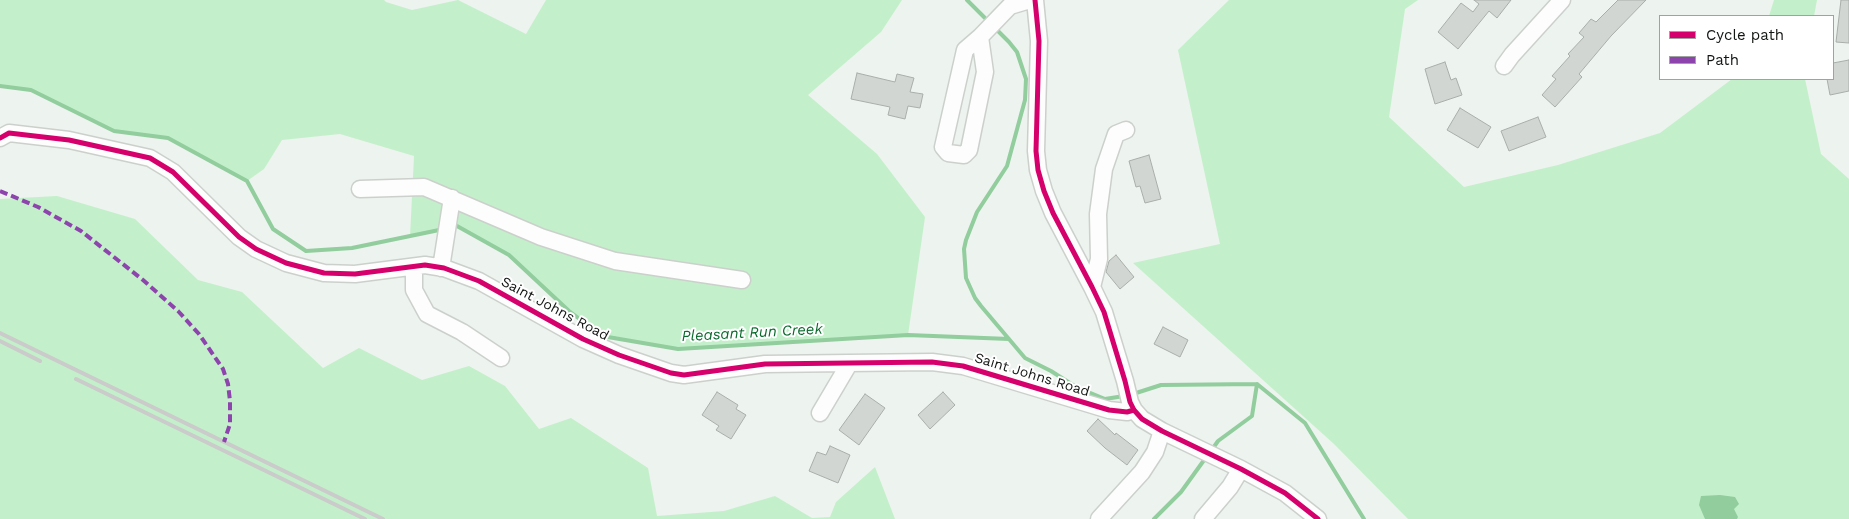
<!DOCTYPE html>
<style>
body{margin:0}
#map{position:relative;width:1849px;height:519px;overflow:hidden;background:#edf3ee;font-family:"Work Sans",sans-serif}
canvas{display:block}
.legend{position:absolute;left:1659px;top:15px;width:175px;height:65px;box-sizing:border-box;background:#fff;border:1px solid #a0a2a1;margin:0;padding:6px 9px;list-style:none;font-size:15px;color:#121613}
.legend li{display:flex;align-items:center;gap:10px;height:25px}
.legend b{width:25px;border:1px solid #a0a2a1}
</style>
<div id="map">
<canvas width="1849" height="519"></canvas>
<ul class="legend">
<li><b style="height:6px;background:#d6006c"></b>Cycle path</li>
<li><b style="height:6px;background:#8e44ad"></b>Path</li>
</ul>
</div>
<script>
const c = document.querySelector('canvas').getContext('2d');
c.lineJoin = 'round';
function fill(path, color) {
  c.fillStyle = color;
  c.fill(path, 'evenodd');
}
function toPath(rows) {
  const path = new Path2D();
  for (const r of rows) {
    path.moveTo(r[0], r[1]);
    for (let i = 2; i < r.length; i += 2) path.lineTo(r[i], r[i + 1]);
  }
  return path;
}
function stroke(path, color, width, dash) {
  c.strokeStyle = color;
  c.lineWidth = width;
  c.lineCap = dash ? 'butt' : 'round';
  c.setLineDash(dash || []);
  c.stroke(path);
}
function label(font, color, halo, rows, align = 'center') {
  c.font = font + ' "Work Sans",sans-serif';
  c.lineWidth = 4;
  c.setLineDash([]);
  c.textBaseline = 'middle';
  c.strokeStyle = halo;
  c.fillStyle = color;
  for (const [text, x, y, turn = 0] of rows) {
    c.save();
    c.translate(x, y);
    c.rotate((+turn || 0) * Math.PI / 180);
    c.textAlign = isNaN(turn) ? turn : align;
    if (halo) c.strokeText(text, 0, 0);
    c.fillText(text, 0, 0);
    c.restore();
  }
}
fill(toPath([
 [0,0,384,0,386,2,412,10,458,0,526,34,546,0,902,0,881,32,808,95,877,154,925,217,908,335,678,349,602,336,569,311,509,255,457,226,410,237,414,156,340,134,282,140,264,169,247,181,168,138,114,131,31,90,0,86],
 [1229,0,1418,0,1405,9,1389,117,1464,187,1558,165,1660,133,1732,79,1805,79,1821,154,1849,179,1849,519,1408,519,1334,444,1133,263,1220,244,1178,50],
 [1774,0,1817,0,1814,16,1769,16],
 [57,196,135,219,198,280,242,292,323,368,359,348,422,380,469,366,505,386,539,429,571,418,648,468,657,516,724,511,775,496,812,518,830,517,836,502,875,467,895,519,0,519,0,199]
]), '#c3f0ca');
fill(toPath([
 [1720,495,1735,497,1739,504,1734,509,1738,517,1737,519,1705,519,1699,505,1701,496]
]), '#91cd9d');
stroke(toPath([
 [967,0,988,21],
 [995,28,1009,42,1017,52,1026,79,1025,100,1007,166,977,212,966,240,964,249,966,278,975,298,981,306,1025,358,1051,371,1076,387,1105,399,1124,396],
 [0,86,31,90,114,131,168,138,247,181,273,229,306,251,352,248,444,229],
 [453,227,457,226,509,255,569,311,602,336,678,349,908,335,1009,339],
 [1133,394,1161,385,1257,384,1305,423,1364,519],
 [1211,451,1218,441,1252,416,1257,384],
 [1154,519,1181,492,1207,456]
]), '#91cd9d', 4);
const building = toPath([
 [1474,0,1511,0,1497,18,1489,11,1458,49,1438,32,1461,3,1473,12,1479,4,1474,0],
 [1618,0,1646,0,1611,36,1579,74,1582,77,1555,107,1542,95,1556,79,1552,76,1570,56,1568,54,1584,37,1579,33,1591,19,1596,22,1618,0],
 [1841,0,1849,0,1849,43,1836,42,1841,0],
 [1849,60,1849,91,1830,95,1827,79,1833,79,1833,63,1849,60],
 [1445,62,1451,80,1456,78,1462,95,1435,104,1425,69,1445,62],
 [857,73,895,82,897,74,914,78,910,92,923,94,920,108,908,106,905,119,888,115,890,107,851,99,857,73],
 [1460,108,1491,127,1478,148,1447,130,1460,108],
 [1538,117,1546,137,1509,151,1501,131,1538,117],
 [1149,155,1161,199,1145,203,1140,186,1136,187,1129,161,1149,155],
 [1116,255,1134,277,1120,289,1106,272,1109,261,1116,255],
 [1163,327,1188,340,1180,357,1154,344,1163,327],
 [717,392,738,405,736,409,746,415,731,439,716,430,719,426,702,415,717,392],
 [943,392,955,405,930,429,918,415,943,392],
 [865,394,885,408,859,445,839,430,865,394],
 [1098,419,1115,435,1116,433,1138,450,1127,465,1105,448,1087,431,1098,419],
 [830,446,850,455,838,483,809,471,817,452,826,455,830,446]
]);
fill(building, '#d2d6d2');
stroke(building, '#a9aeaa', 1);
const minor = toPath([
 [1035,0,1039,41,1036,151,1038,170,1044,191,1053,213,1092,287,1104,312,1125,381,1130,402,1134,410,1142,419,1162,431,1241,469,1285,493,1318,519],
 [980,37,985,72,969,150,964,155,948,153,943,147,965,50,980,37],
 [980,37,1010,6,1030,0],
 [1504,66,1512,55,1562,0],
 [0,138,9,133,69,140,150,158,173,172,239,237,256,249,286,263,324,273,355,274,425,265,444,268,479,281,583,339,619,355,671,373,684,375,765,364,932,362,963,366,1109,410,1127,412,1134,410],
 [360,189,424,187,541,237,615,261,742,280],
 [414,267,414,290,427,314,462,332,501,358],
 [441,268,452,198],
 [1092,287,1099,259,1098,214,1104,169,1116,134,1126,130],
 [820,413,849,364],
 [1099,519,1142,472,1155,452,1162,431],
 [1203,519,1230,487,1241,469]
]);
stroke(minor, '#ccd0cc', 19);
stroke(minor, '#fcfdfc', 16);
stroke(toPath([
 [0,333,383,519],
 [0,341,40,361],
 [76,379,365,519]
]), '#cacbca', 4);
stroke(toPath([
 [0,191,38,207,81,231,143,280,178,311,199,334,223,369,228,384,230,401,230,424,224,442]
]), '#8e44ad', 4, [8, 4]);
stroke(toPath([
 [1035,0,1039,41,1036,151,1038,170,1044,191,1053,213,1092,287,1104,312,1125,381,1130,402,1134,410,1142,419,1162,431,1241,469,1285,493,1318,519],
 [0,138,9,133,69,140,150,158,173,172,239,237,256,249,286,263,324,273,355,274,425,265,444,268,479,281,583,339,619,355,671,373,684,375,765,364,932,362,963,366,1109,410,1127,412,1134,410]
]), '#d6006c', 5);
label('14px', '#121613', '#fff', [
 ["Saint Johns Road",555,309,28],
 ["Saint Johns Road",1032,375,17]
]);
label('italic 15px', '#096a2c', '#fff', [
 ["Pleasant Run Creek",752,333,-3]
]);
</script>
